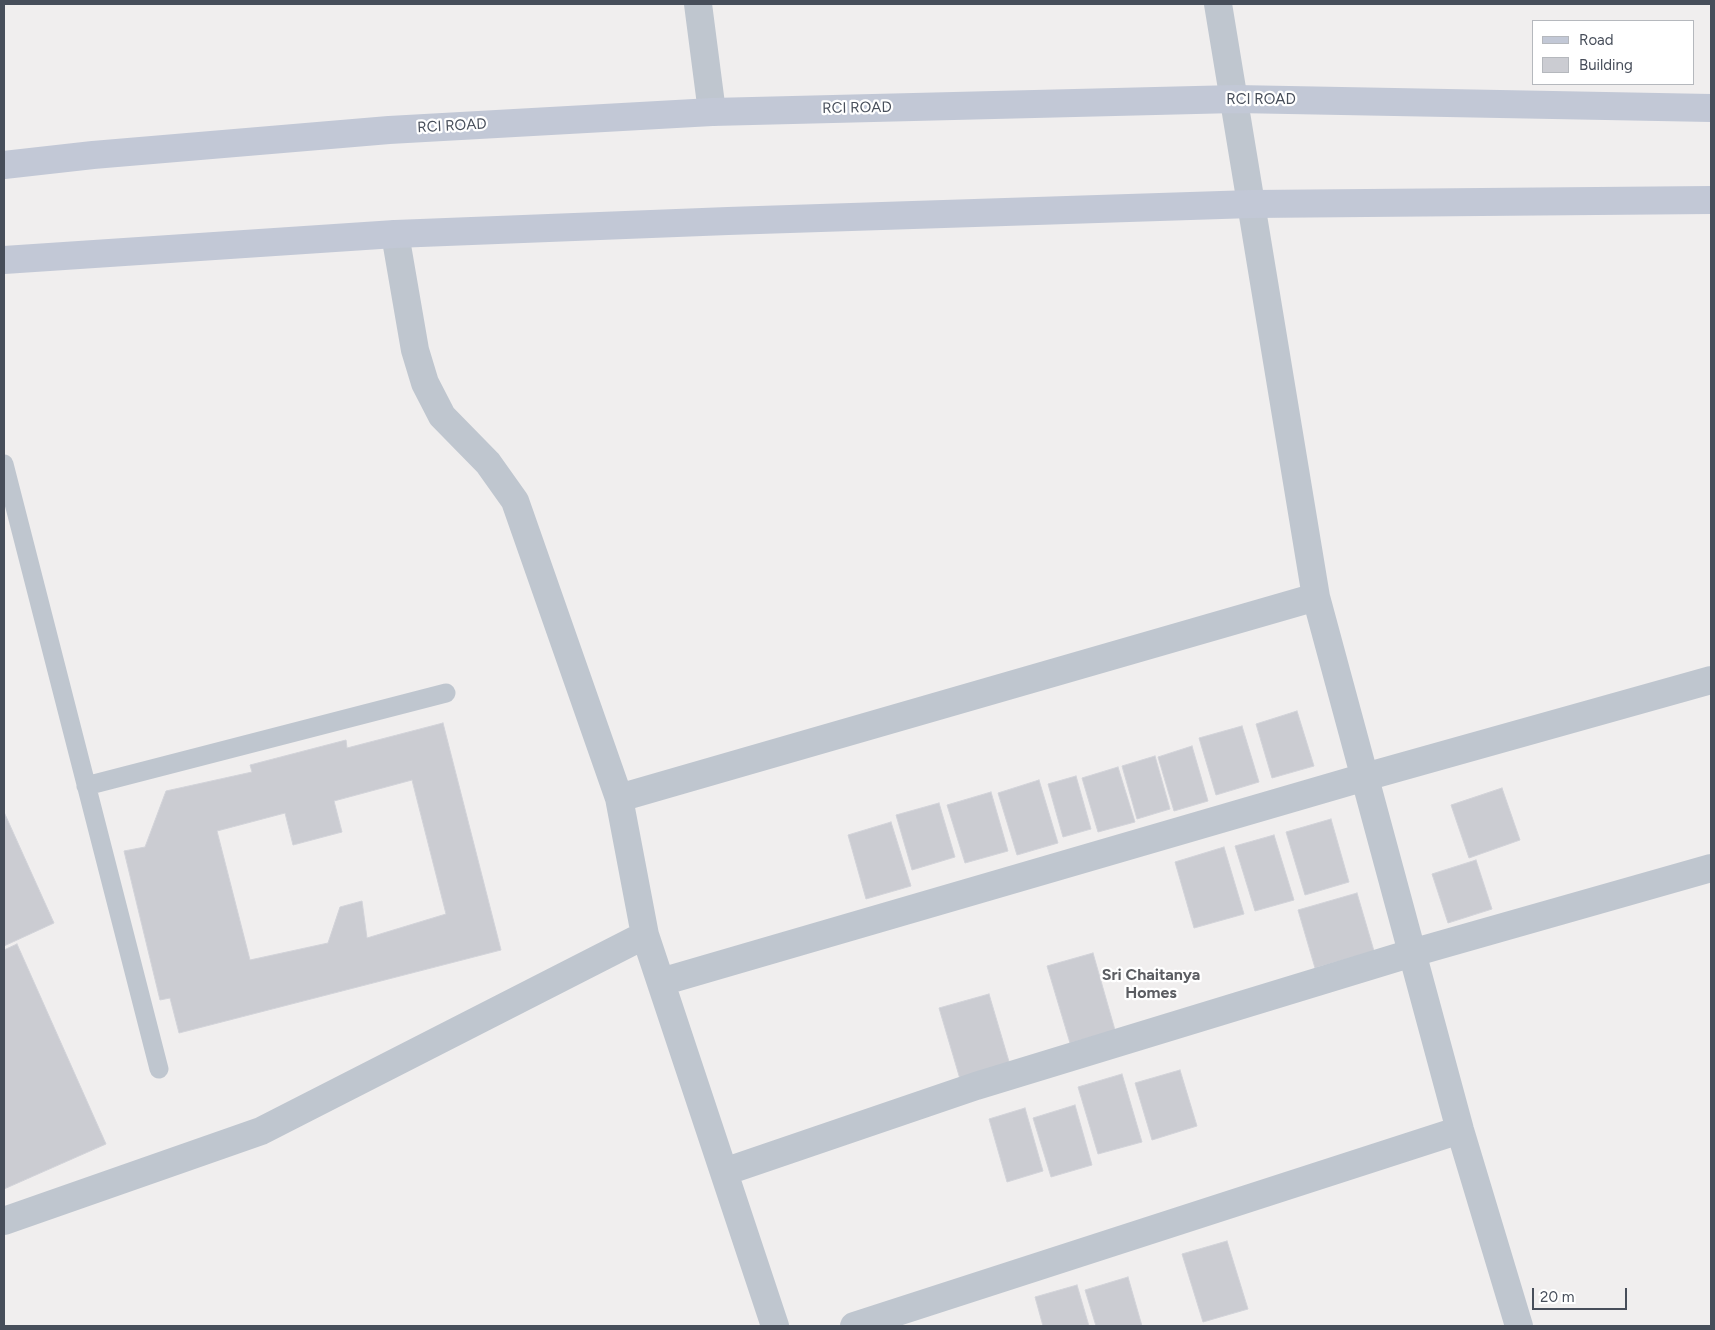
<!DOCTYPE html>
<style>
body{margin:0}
#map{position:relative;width:1715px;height:1330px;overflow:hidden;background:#f0eeee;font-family:Figtree,sans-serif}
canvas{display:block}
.frame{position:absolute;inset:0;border:5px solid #474e5a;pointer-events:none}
.legend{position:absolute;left:1532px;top:20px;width:162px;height:65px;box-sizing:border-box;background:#fff;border:1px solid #b5b8bd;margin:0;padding:6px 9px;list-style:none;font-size:15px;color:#474e5a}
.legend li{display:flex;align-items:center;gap:10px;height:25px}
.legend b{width:25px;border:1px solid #b5b8bd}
.scale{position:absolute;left:1532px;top:1288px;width:95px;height:22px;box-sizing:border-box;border:2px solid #474e5a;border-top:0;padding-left:6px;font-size:15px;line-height:18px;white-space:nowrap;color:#474e5a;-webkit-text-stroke:4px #fff;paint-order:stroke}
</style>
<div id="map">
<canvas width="1715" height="1330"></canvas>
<div class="frame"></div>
<ul class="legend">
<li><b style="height:6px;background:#c2c8d6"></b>Road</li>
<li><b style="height:14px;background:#cbccd2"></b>Building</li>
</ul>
<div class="scale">20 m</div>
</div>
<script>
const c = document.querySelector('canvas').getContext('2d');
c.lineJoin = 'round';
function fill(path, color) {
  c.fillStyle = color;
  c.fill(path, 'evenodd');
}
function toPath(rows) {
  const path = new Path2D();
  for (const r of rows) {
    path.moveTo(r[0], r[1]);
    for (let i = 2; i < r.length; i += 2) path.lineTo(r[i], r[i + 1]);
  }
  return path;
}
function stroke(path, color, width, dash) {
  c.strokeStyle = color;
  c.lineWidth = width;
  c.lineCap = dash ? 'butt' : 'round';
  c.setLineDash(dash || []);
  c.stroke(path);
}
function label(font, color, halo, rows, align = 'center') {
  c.font = font + ' Figtree,sans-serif';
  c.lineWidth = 4.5;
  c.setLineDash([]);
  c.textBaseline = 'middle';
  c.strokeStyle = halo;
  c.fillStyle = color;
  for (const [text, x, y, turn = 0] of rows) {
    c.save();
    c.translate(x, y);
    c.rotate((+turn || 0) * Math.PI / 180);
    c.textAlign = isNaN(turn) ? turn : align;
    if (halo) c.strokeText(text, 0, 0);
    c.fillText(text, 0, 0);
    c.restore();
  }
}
const building = toPath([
 [1297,711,1314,766,1272,778,1256,724,1297,711],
 [443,723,501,950,179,1033,170,998,160,1000,124,851,145,847,166,791,252,772,250,765,346,740,347,748,443,723],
 [412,780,446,914,367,938,362,901,340,907,328,943,250,960,217,831,285,813,293,845,342,832,334,801,412,780],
 [1242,726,1259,782,1216,795,1199,738,1242,726],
 [1192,746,1208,801,1174,811,1158,757,1192,746],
 [1155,756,1170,809,1137,819,1122,766,1155,756],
 [1118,767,1135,822,1098,832,1082,778,1118,767],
 [1076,776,1091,829,1063,837,1048,784,1076,776],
 [1039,780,1058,843,1017,855,998,793,1039,780],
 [1502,788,1520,840,1469,858,1451,805,1502,788],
 [991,792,1008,851,965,863,947,805,991,792],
 [939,803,955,857,912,870,896,815,939,803],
 [4,812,54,923,4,946,4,812],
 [1331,819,1349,882,1305,895,1286,832,1331,819],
 [891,822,911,886,866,899,848,835,891,822],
 [1274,835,1294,900,1255,911,1235,846,1274,835],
 [1224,847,1244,914,1194,928,1175,862,1224,847],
 [1476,860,1492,909,1448,923,1432,874,1476,860],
 [1357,893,1374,951,1315,968,1298,910,1357,893],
 [17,944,106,1144,4,1189,4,950,17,944],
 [1093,953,1115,1030,1070,1043,1047,966,1093,953],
 [989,994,1010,1065,960,1079,939,1008,989,994],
 [1180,1070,1197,1126,1152,1140,1135,1083,1180,1070],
 [1122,1074,1142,1142,1098,1154,1078,1087,1122,1074],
 [1075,1105,1092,1165,1051,1177,1033,1118,1075,1105],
 [1025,1108,1043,1171,1007,1182,989,1119,1025,1108],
 [1227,1241,1248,1309,1203,1322,1182,1254,1227,1241],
 [1128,1277,1142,1326,1096,1326,1085,1290,1128,1277],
 [1077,1285,1089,1326,1043,1326,1035,1297,1077,1285]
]);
fill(building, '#cbccd2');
stroke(building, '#d2d3d9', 1);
stroke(toPath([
 [4,464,159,1069],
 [86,786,446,693]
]), '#bfc6cf', 19);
stroke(toPath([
 [698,4,712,112],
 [1218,4,1316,597,1460,1130,1519,1326],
 [395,234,415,350,425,383,442,416,488,463,515,501,619,798,645,935,775,1326],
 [619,798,1316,597],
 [661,982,1365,777,1711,680],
 [724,1172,976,1086,1412,953,1711,868],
 [4,1221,261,1131,645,935],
 [854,1326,1460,1130]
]), '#bfc6cf', 28);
stroke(toPath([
 [4,165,93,155,389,130,712,112,1236,99,1711,108],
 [4,260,395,234,728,221,1252,204,1711,200]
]), '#c2c8d6', 28);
label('15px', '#474e5a', '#fff', [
 ["RCI ROAD",1261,100],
 ["RCI ROAD",857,108,-1],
 ["RCI ROAD",452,126,-3]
]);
label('bold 16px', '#5b5d62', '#fff', [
 ["Sri Chaitanya",1151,975],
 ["Homes",1151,993]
]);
</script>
